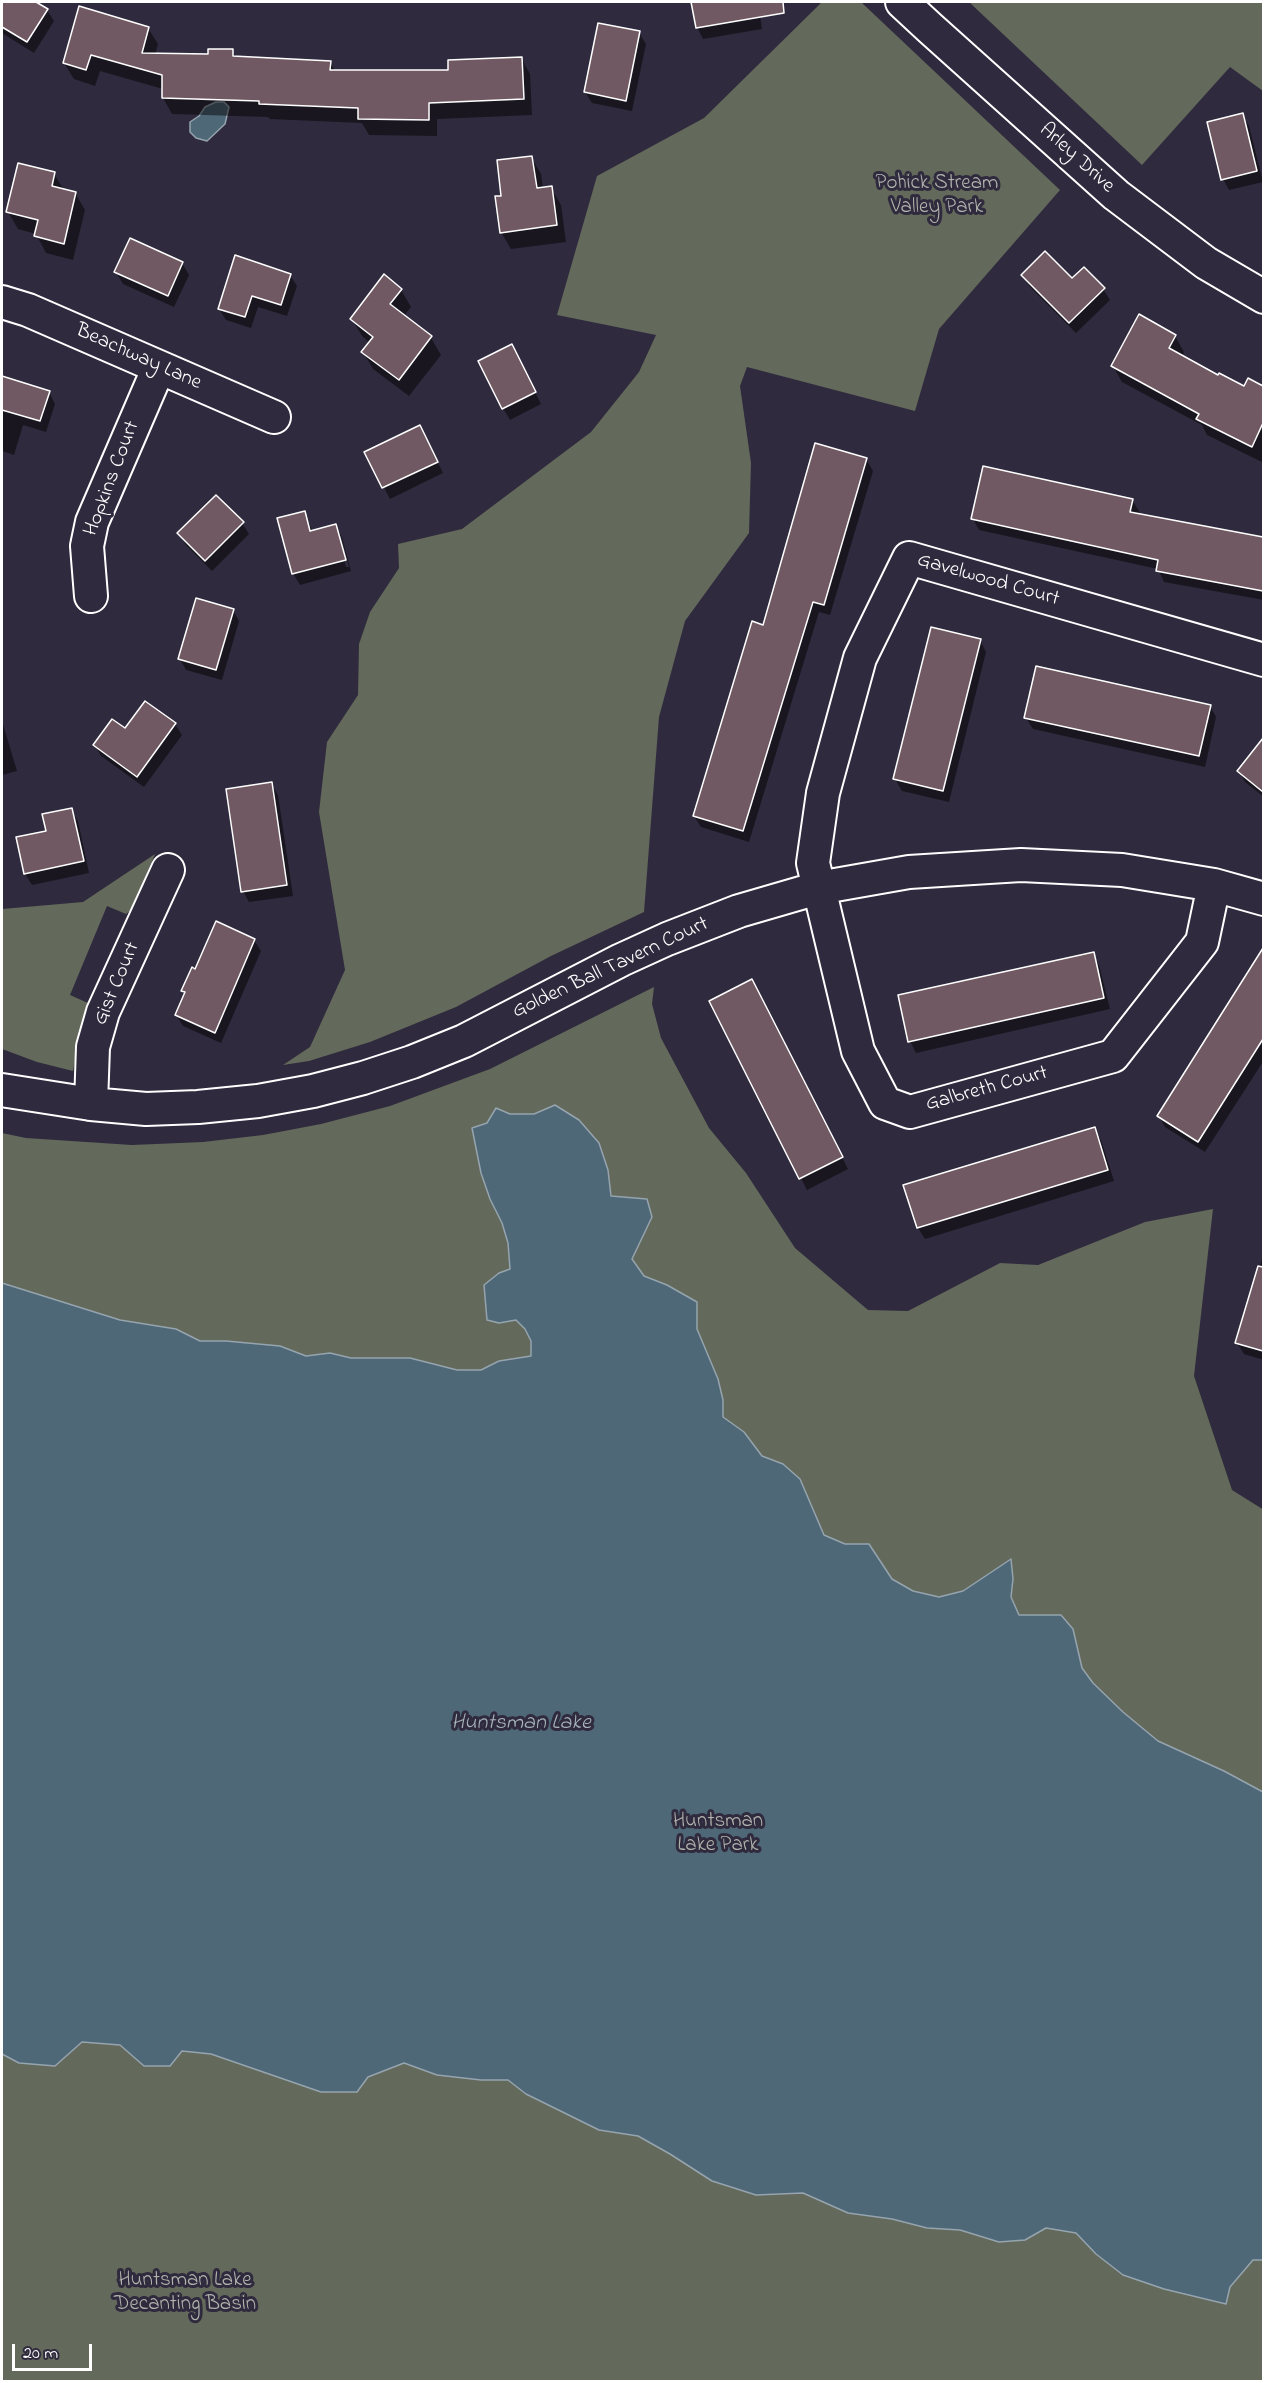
<!DOCTYPE html>
<style>
body{margin:0}
#map{position:relative;width:1265px;height:2383px;overflow:hidden;background:#2f2a3d;font-family:"Indie Flower",sans-serif}
canvas{display:block}
.frame{position:absolute;inset:0;border:3px solid #fff;pointer-events:none}
.scale{position:absolute;left:12px;top:2344px;width:80px;height:27px;box-sizing:border-box;border:3px solid #fff;border-top:0;padding-left:8px;font-size:18px;line-height:21px;white-space:nowrap;color:#fff;-webkit-text-stroke:4px #2f2a3d;paint-order:stroke}
</style>
<div id="map">
<canvas width="1265" height="2383"></canvas>
<div class="frame"></div>
<div class="scale">20 m</div>
</div>
<script>
const c = document.querySelector('canvas').getContext('2d');
c.lineJoin = 'round';
function fill(path, color) {
  c.fillStyle = color;
  c.fill(path, 'evenodd');
}
function toPath(rows) {
  const path = new Path2D();
  for (const r of rows) {
    path.moveTo(r[0], r[1]);
    for (let i = 2; i < r.length; i += 2) path.lineTo(r[i], r[i + 1]);
  }
  return path;
}
function stroke(path, color, width, dash) {
  c.strokeStyle = color;
  c.lineWidth = width;
  c.lineCap = dash ? 'butt' : 'round';
  c.setLineDash(dash || []);
  c.stroke(path);
}
function label(font, color, halo, rows, align = 'center') {
  c.font = font + ' "Indie Flower",sans-serif';
  c.lineWidth = 6;
  c.setLineDash([]);
  c.textBaseline = 'middle';
  c.strokeStyle = halo;
  c.fillStyle = color;
  for (const [text, x, y, turn = 0] of rows) {
    c.save();
    c.translate(x, y);
    c.rotate((+turn || 0) * Math.PI / 180);
    c.textAlign = isNaN(turn) ? turn : align;
    if (halo) c.strokeText(text, 0, 0);
    c.fillText(text, 0, 0);
    c.restore();
  }
}
fill(toPath([
 [822,2,861,2,1060,190,939,329,915,411,747,367,740,386,751,463,749,533,685,621,659,717,644,912,551,956,456,1007,370,1042,309,1061,283,1065,310,1047,345,970,319,812,327,742,358,695,359,644,370,612,399,568,398,544,462,529,591,432,639,372,656,335,557,315,597,176,704,118],
 [969,2,1263,2,1263,91,1230,67,1142,165],
 [155,854,131,910,126,914,107,906,70,995,88,1003,88,1009,82,1023,73,1071,37,1062,2,1049,2,909,83,902],
 [654,987,652,1004,661,1038,709,1128,746,1173,795,1248,868,1310,908,1311,1000,1263,1038,1265,1145,1222,1213,1209,1194,1376,1232,1490,1264,1510,1263,2381,2,2381,2,1133,26,1138,132,1145,203,1142,263,1135,321,1124,390,1106,490,1069]
]), '#63695b');
const water = toPath([
 [216,102,224,102,229,107,225,124,207,141,196,138,190,132,190,122,199,116,205,107,216,102],
 [555,1105,579,1120,599,1143,608,1170,611,1196,647,1199,652,1217,632,1259,644,1276,667,1285,697,1302,697,1329,718,1379,723,1400,723,1417,744,1432,762,1456,783,1464,800,1479,824,1535,845,1544,869,1544,892,1579,913,1591,939,1597,963,1591,1011,1559,1013,1579,1011,1597,1019,1615,1061,1615,1073,1629,1082,1668,1093,1683,1123,1712,1158,1741,1224,1771,1263,1792,1263,2260,1253,2260,1230,2287,1226,2304,1164,2289,1123,2275,1096,2254,1076,2233,1046,2228,1025,2240,999,2242,960,2230,927,2228,892,2219,848,2213,803,2193,756,2195,712,2181,670,2154,638,2136,599,2130,526,2094,508,2080,481,2080,437,2075,404,2063,368,2077,357,2092,321,2092,211,2054,182,2051,170,2066,144,2066,120,2045,82,2042,55,2066,19,2063,2,2054,2,1283,120,1320,176,1329,200,1341,226,1341,280,1346,306,1356,330,1353,351,1358,410,1358,457,1370,481,1370,499,1361,531,1356,531,1341,525,1329,516,1320,499,1323,487,1320,484,1285,499,1273,510,1269,508,1243,502,1223,490,1199,481,1173,472,1128,487,1123,496,1108,510,1114,534,1114,555,1105]
]);
fill(water, '#4f6878');
stroke(water, '#95a4ae', 1.5);
fill(toPath([
 [2,2,33,2,47,10,54,21,34,53,2,33],
 [693,2,758,2,762,29,703,39,697,27],
 [148,28,158,44,155,55,209,56,232,51,236,58,330,62,335,71,450,72,521,58,530,74,532,115,437,119,437,136,369,135,362,123,270,119,268,117,172,114,163,98,163,89,100,71,95,86,74,79,64,63],
 [639,33,646,44,632,111,592,103,585,92],
 [1242,115,1249,126,1263,182,1229,190,1223,179],
 [531,157,541,174,543,188,551,188,561,205,566,242,511,249,501,232,503,197],
 [54,174,64,190,75,193,85,210,73,260,46,253,36,234,18,229,8,212],
 [182,263,189,275,174,307,123,284,116,272],
 [290,275,297,286,287,316,258,307,251,328,226,320,219,309],
 [1023,276,1072,280,1103,289,1110,300,1076,333,1030,287],
 [401,290,411,307,403,317,431,338,441,355,409,396,373,369,363,352,370,343,362,336,352,319],
 [1175,336,1184,352,1182,357,1219,377,1245,388,1248,380,1264,388,1264,463,1207,435,1202,425,1122,382,1113,366],
 [518,358,541,404,510,420,503,408],
 [2,378,49,392,55,404,46,432,23,425,14,455,2,451],
 [426,439,443,473,390,499,366,453],
 [866,459,873,471,830,615,819,612,749,842,701,827,694,816,764,626],
 [1132,500,1139,511,1138,515,1264,538,1264,600,1164,582,1158,569,979,530,973,519],
 [304,513,313,532,336,526,342,537,351,571,300,585,293,573],
 [338,536,341,536,349,567,346,567],
 [242,523,249,534,212,571,186,545,179,534],
 [233,610,239,621,222,680,186,670,180,659],
 [980,640,986,652,949,802,902,791,895,779],
 [1210,706,1216,717,1205,767,1033,729,1026,718],
 [2,721,17,771,2,775],
 [175,724,182,735,144,787,101,756,95,745,126,730],
 [1264,740,1264,797,1245,782,1239,771],
 [271,784,278,795,293,896,249,902,243,891],
 [71,809,78,821,89,873,32,885,25,874,18,839,48,832],
 [254,940,261,951,221,1043,183,1026,176,1015,185,995,183,991,195,971],
 [1093,953,1099,965,1110,1009,916,1053,910,1041],
 [1252,969,1264,976,1264,1060,1205,1152,1165,1127,1159,1116],
 [758,992,848,1169,807,1190,711,1002],
 [1094,1129,1101,1140,1114,1181,925,1239,918,1228,905,1186],
 [1264,1252,1264,1360,1244,1354,1237,1343]
]), '#0007');
const building = toPath([
 [2,2,36,2,48,9,27,42,2,27,2,2],
 [691,2,783,2,784,13,696,28,691,2],
 [79,6,149,27,142,53,208,54,208,49,233,49,233,56,331,61,330,70,448,70,448,60,522,57,524,99,429,103,429,120,358,119,358,108,259,104,259,101,162,98,162,75,91,55,86,70,63,63,79,6],
 [598,23,640,31,626,101,584,92,598,23],
 [1243,113,1257,171,1221,180,1207,122,1243,113],
 [532,156,537,188,552,186,557,225,500,233,495,196,501,196,497,160,532,156],
 [18,163,55,172,52,186,76,192,64,244,34,236,38,220,6,212,18,163],
 [130,238,183,262,168,296,114,272,130,238],
 [1045,251,1072,278,1084,267,1105,288,1069,323,1021,275,1045,251],
 [235,255,291,274,281,305,252,296,245,317,218,309,235,255],
 [384,274,402,289,390,304,432,336,399,380,361,352,373,337,350,319,384,274],
 [1139,314,1176,335,1169,348,1218,375,1219,373,1244,386,1248,378,1263,386,1263,423,1252,447,1196,419,1199,414,1111,366,1139,314],
 [512,344,536,392,502,409,478,361,512,344],
 [2,376,50,391,40,421,2,410,2,376],
 [420,425,438,462,382,488,364,452,420,425],
 [815,443,867,458,824,605,813,602,743,831,693,816,752,621,763,625,815,443],
 [983,466,1133,499,1130,512,1263,537,1263,591,1156,571,1158,560,971,519,983,466],
 [216,495,244,522,205,561,177,533,216,495],
 [305,511,310,531,336,524,346,560,292,574,277,518,305,511],
 [196,598,234,609,216,670,178,659,196,598],
 [931,627,981,639,943,791,893,779,931,627],
 [1036,666,1211,705,1199,756,1024,718,1036,666],
 [145,701,176,723,137,777,93,745,112,719,125,728,145,701],
 [1263,738,1263,792,1237,771,1263,738],
 [272,782,287,885,241,892,226,789,272,782],
 [72,808,84,861,24,874,16,837,46,831,42,814,72,808],
 [216,921,255,939,215,1033,175,1015,185,992,181,991,192,967,195,969,216,921],
 [1263,948,1263,1039,1198,1142,1157,1116,1263,948],
 [1094,952,1104,998,908,1042,898,995,1094,952],
 [752,979,843,1157,799,1179,709,1001,752,979],
 [1095,1127,1108,1170,917,1228,903,1185,1095,1127],
 [1258,1266,1263,1267,1263,1351,1235,1343,1258,1266]
]);
fill(building, '#705962');
stroke(building, '#fff', 1.5);
const minor = toPath([
 [902,2,930,28,1116,195,1206,263,1264,297],
 [2,302,28,310,274,417],
 [91,596,87,546,92,522,159,367],
 [1214,885,1202,942,1113,1056,910,1112,885,1103,858,1051,813,863,823,793,860,658,909,558,1264,660],
 [2,1090,91,1104,146,1109,198,1107,258,1101,313,1091,363,1078,412,1062,464,1041,621,960,667,939,739,911,818,888,909,872,1021,865,1122,870,1214,885,1264,899],
 [91,1104,93,1047,103,1012,168,870]
]);
stroke(minor, '#fff', 36);
stroke(minor, '#2f2a3d', 32);
label('21px', '#fff', '#2f2a3d', [
 ["Arley Drive",1076,159,42],
 ["Beachway Lane",138,358,24],
 ["Hopkins Court",113,479,-69],
 ["Gavelwood Court",988,581,16],
 ["Golden Ball Tavern Court",611,969,-25],
 ["Gist Court",118,984,-67],
 ["Galbreth Court",987,1090,-15]
]);
label('21px', '#b1b4ad', '#2f2a3d', [
 ["Pohick Stream",937,185],
 ["Valley Park",937,209],
 ["Huntsman",718,1823],
 ["Lake Park",718,1847],
 ["Huntsman Lake",185,2282],
 ["Decanting Basin",185,2306]
]);
label('italic 22px', '#a7b4bc', '#2f2a3d', [
 ["Huntsman Lake",521,1724]
]);
</script>
